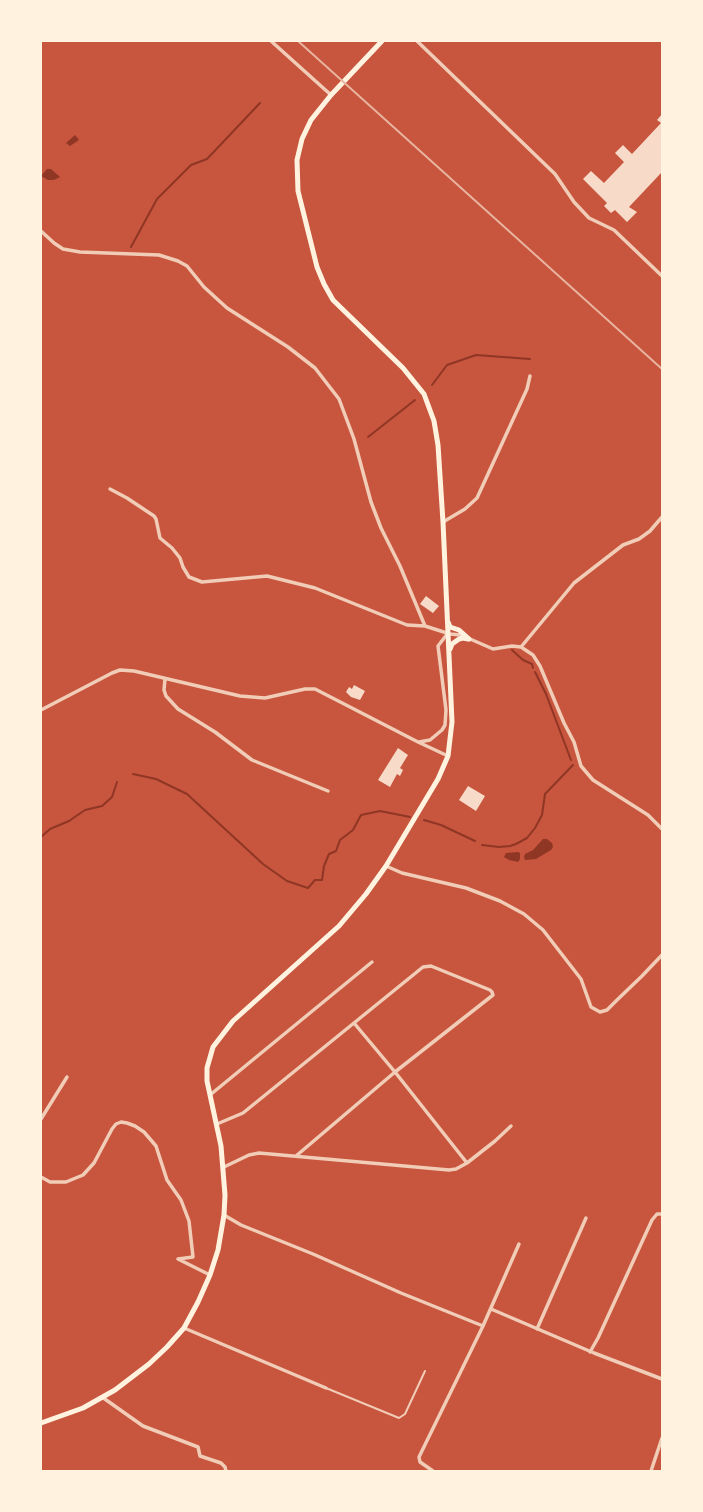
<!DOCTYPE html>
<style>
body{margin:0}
#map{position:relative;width:703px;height:1512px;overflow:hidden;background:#c8553d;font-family:"Golos Text",sans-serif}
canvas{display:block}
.frame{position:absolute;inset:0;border:42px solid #fff3e0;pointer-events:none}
</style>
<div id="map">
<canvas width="703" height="1512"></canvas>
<div class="frame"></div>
</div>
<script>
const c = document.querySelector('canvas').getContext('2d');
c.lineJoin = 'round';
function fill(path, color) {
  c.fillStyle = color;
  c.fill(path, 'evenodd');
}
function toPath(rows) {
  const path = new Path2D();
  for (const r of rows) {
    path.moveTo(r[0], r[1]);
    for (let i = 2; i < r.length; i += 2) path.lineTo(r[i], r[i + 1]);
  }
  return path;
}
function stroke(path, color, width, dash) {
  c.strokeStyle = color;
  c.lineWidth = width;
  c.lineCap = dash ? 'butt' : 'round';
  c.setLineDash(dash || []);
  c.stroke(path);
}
fill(toPath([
 [75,135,79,140,70,146,66,143],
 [47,169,51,169,60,177,54,180,48,180,41,176],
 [543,839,547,839,552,843,553,847,551,850,536,859,525,860,524,857,525,854,533,850],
 [518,852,520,853,520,859,518,862,509,860,504,857,506,853]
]), '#8f3625');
stroke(toPath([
 [131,247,157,199,191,165,207,159,260,103],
 [432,385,447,365,476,355,530,359],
 [368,437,415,400],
 [512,650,523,660,532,664,533,668],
 [535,672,546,694,571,760],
 [133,774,156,779,187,794,263,864,287,881,308,888,315,880,322,880,324,866,329,854,336,851,340,840,353,830,361,815,380,811,410,817],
 [424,820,441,825,475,841],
 [41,837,50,829,69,821,85,810,102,806,112,797,117,782],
 [482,845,499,847,510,846,516,844,527,838,535,828,542,815,545,794,573,765]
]), '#8f3625', 2);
fill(toPath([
 [662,114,662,172,629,207,637,212,627,222,615,210,611,213,604,206,607,203,583,179,591,171,604,183,624,162,615,153,623,145,632,154,661,123,657,120],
 [426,596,439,606,433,613,420,604],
 [354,685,365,691,360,700,351,697,346,692,349,687,352,689],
 [398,748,408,755,400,768,403,770,400,776,397,774,390,787,378,780],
 [468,786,485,796,476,811,459,800]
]), '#f7dbc8');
stroke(toPath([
 [326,1388,399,1418,405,1414,425,1371]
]), '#f1ccb7', 2);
stroke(toPath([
 [271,41,331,95],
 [417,41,555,174,574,202,589,218,614,230,662,276],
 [41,231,54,243,63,249,80,252,159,255,178,261,187,266,204,287,227,308,288,347,315,368,339,399,354,439,371,502,381,528,400,566,425,626,450,634,461,635,493,649,512,646,521,647,533,655,540,666,564,723,574,742,581,766,593,780,648,815,662,829],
 [110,489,127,498,154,516,156,519,160,538,172,548,180,558,183,567,189,577,202,582,267,576,315,588,407,625,425,626],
 [443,522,465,509,477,498,527,389,530,376],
 [521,647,574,583,623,545,639,539,650,531,662,517],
 [165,679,164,690,166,696,178,709,215,732,252,760,328,791],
 [41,710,112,673,120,670,134,671,240,696,265,698,305,689,315,689,418,742,448,756],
 [419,742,430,740,442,730,445,725,446,710,438,646,448,633],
 [386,866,402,873,466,888,500,901,524,914,543,930,574,970,581,979,591,1007,600,1012,607,1010,617,1000,642,976,662,955],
 [354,1023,395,1072,467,1163],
 [210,1095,372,962],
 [41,1119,67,1077],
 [217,1124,243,1113,423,967,431,966,490,990,492,992,493,995,395,1072,296,1156],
 [224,1167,249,1155,259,1153,449,1170,456,1169,467,1163,495,1141,511,1126],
 [41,1177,50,1182,66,1182,83,1175,94,1163,112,1129,116,1124,121,1122,127,1123,135,1126,144,1132,156,1146,167,1180,181,1200,189,1221,193,1257,178,1259,210,1275],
 [224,1215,241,1225,313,1254,401,1293,483,1326],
 [491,1309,594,1353,662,1379],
 [184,1328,326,1388],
 [537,1329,586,1218],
 [590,1352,598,1338,652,1220,657,1214,662,1214],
 [102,1397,143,1426,198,1447,200,1456,221,1463,225,1467,226,1471],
 [433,1471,420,1462,419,1457,483,1326,519,1244],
 [651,1471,662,1438]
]), '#f1ccb7', 3.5);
stroke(toPath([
 [448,622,450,627,459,630,469,639],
 [450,649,452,644,459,639,463,638,468,639],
 [41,1423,83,1408,115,1390,149,1364,167,1347,184,1328,198,1302,210,1275,218,1250,224,1215,225,1195,221,1146,207,1081,207,1068,213,1047,233,1021,339,926,366,894,386,866,438,779,448,756,452,722,443,522,438,445,434,421,424,394,403,368,333,300,324,284,317,267,298,191,297,160,302,139,311,120,331,95,382,41]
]), '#fff3e0', 5);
stroke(toPath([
 [298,41,662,369]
]), '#e9b49f', 2);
</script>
